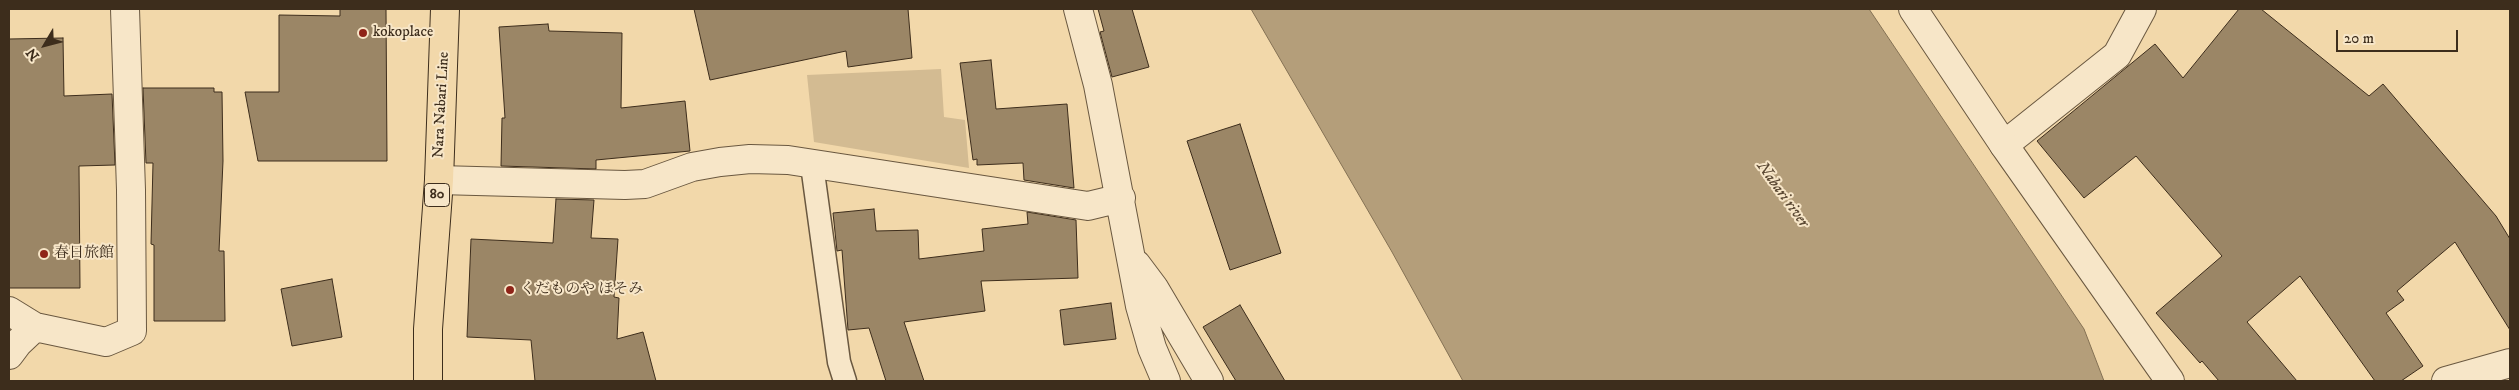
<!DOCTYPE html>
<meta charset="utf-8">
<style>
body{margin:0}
#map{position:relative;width:2519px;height:390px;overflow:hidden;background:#f2d8aa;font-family:"IM FELL DW Pica",serif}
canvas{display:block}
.frame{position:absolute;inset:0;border:10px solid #3d2d1c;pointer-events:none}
.north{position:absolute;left:20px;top:20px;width:50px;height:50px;-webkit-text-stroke:4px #f7e6c8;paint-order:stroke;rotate:233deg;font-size:14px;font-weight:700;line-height:20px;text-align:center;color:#3d2d1c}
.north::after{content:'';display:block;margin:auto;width:18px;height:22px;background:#3d2d1c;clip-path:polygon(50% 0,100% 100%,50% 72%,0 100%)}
.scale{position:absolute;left:2336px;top:30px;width:122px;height:22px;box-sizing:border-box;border:2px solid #3d2d1c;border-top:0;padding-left:6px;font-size:15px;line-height:18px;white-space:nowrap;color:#3d2d1c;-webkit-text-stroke:4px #f7e6c8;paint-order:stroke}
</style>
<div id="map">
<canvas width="2519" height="390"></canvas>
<div class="frame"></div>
<div class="north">N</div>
<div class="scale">20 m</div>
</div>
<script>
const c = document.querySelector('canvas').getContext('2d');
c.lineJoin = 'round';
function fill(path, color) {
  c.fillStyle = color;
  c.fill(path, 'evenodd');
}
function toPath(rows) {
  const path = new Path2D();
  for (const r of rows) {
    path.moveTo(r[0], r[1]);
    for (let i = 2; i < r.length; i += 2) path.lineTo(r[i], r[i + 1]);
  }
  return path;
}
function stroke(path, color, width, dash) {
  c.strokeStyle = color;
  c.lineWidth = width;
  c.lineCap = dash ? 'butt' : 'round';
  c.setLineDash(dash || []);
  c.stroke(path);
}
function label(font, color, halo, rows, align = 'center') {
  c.font = font + ' "IM FELL DW Pica","Noto Serif JP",serif';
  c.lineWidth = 4;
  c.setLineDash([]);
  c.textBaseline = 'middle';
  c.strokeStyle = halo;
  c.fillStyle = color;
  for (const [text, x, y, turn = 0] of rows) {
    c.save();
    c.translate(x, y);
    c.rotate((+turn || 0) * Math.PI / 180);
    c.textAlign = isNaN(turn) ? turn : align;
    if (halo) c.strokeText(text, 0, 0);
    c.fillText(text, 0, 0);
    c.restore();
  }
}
fill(toPath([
 [941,69,944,117,965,120,969,168,814,142,807,75]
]), '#d3bb92');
const water = toPath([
 [1251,9,1869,9,2084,329,2104,381,1463,381,1392,252,1251,9]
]);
fill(water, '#b49e7a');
stroke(water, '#847154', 1);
const building = toPath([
 [340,9,386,9,387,161,258,161,245,92,279,92,279,15,340,16,340,9],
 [694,9,908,9,912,58,848,67,846,51,710,80,694,9],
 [1098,9,1132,9,1149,67,1112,77,1100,32,1104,31,1098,9],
 [2239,9,2261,9,2369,96,2383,84,2496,216,2510,239,2510,330,2455,242,2397,291,2404,300,2386,313,2423,366,2401,381,2375,381,2300,276,2247,322,2297,381,2219,381,2202,361,2200,363,2156,313,2222,256,2136,156,2084,198,2037,141,2155,44,2183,78,2239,9],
 [548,24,549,31,622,33,621,108,685,101,690,151,596,160,596,169,501,166,502,118,505,118,499,27,548,24],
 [63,38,64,96,112,94,115,165,79,166,80,288,9,288,9,39,63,38],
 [991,60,996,109,1067,104,1074,188,1024,180,1023,163,977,165,977,159,973,160,960,63,991,60],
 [143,88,214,88,214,92,222,92,223,161,219,251,224,251,225,321,154,321,154,245,151,244,153,163,146,163,143,88],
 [1240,124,1281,253,1230,270,1187,141,1240,124],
 [556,199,594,200,591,238,618,239,614,297,619,298,617,339,643,332,656,381,535,381,531,340,467,337,471,239,553,243,556,199],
 [874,209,876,231,918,230,919,259,984,251,982,229,1028,224,1027,212,1076,220,1078,278,981,281,985,311,904,322,924,381,886,381,869,328,848,330,842,250,837,251,833,213,874,209],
 [332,279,342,337,292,346,281,289,332,279],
 [1111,303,1116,339,1064,345,1060,310,1111,303],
 [1240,305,1285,381,1236,381,1203,327,1240,305]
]);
fill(building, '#9b8666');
stroke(building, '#3d2d1c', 1);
const service = toPath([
 [812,165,839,362,845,381]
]);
const minor = toPath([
 [1078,9,1098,85,1140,306,1152,348,1166,381],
 [2004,145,2117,55,2142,9],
 [439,180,625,185,645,184,692,167,720,162,750,159,788,160,1088,206,1121,198],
 [1136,264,1154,288,1209,381],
 [9,311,35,327,106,342,132,331,131,190,125,9],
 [9,355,18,343,35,327],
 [2446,381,2510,363]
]);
const tertiary = toPath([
 [1913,9,2004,145,2170,381]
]);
const primary = toPath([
 [428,381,428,329,439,180,445,9]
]);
stroke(service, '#6a5840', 25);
stroke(minor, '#6a5840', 30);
stroke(tertiary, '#6a5840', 30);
stroke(primary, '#3d2d1c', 30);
stroke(service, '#f7e6c8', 22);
stroke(minor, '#f7e6c8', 28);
stroke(tertiary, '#f7e6c8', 28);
stroke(primary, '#f2d8aa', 28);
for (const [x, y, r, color] of [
 [363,33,5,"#8f2418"],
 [44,254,5,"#8f2418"],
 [510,290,5,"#8f2418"]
]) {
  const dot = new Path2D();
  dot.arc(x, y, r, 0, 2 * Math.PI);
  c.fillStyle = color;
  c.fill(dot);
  stroke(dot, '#f7e6c8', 2);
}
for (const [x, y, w] of [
 [437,195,25]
]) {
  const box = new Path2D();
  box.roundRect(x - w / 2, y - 11.5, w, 23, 4);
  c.fillStyle = '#f7e6c8';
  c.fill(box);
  stroke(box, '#3d2d1c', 1);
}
label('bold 14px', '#3d2d1c', null, [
 ["80",437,195]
]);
label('15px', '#3d2d1c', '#f7e6c8', [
 ["kokoplace",373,33],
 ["春日旅館",54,254],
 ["くだものや ほそみ",520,290]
], 'left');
label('15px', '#3d2d1c', '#f7e6c8', [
 ["Nara Nabari Line",442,105,-87]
]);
label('italic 16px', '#5b4934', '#f7e6c8', [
 ["Nabari river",1782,195,54]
]);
</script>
